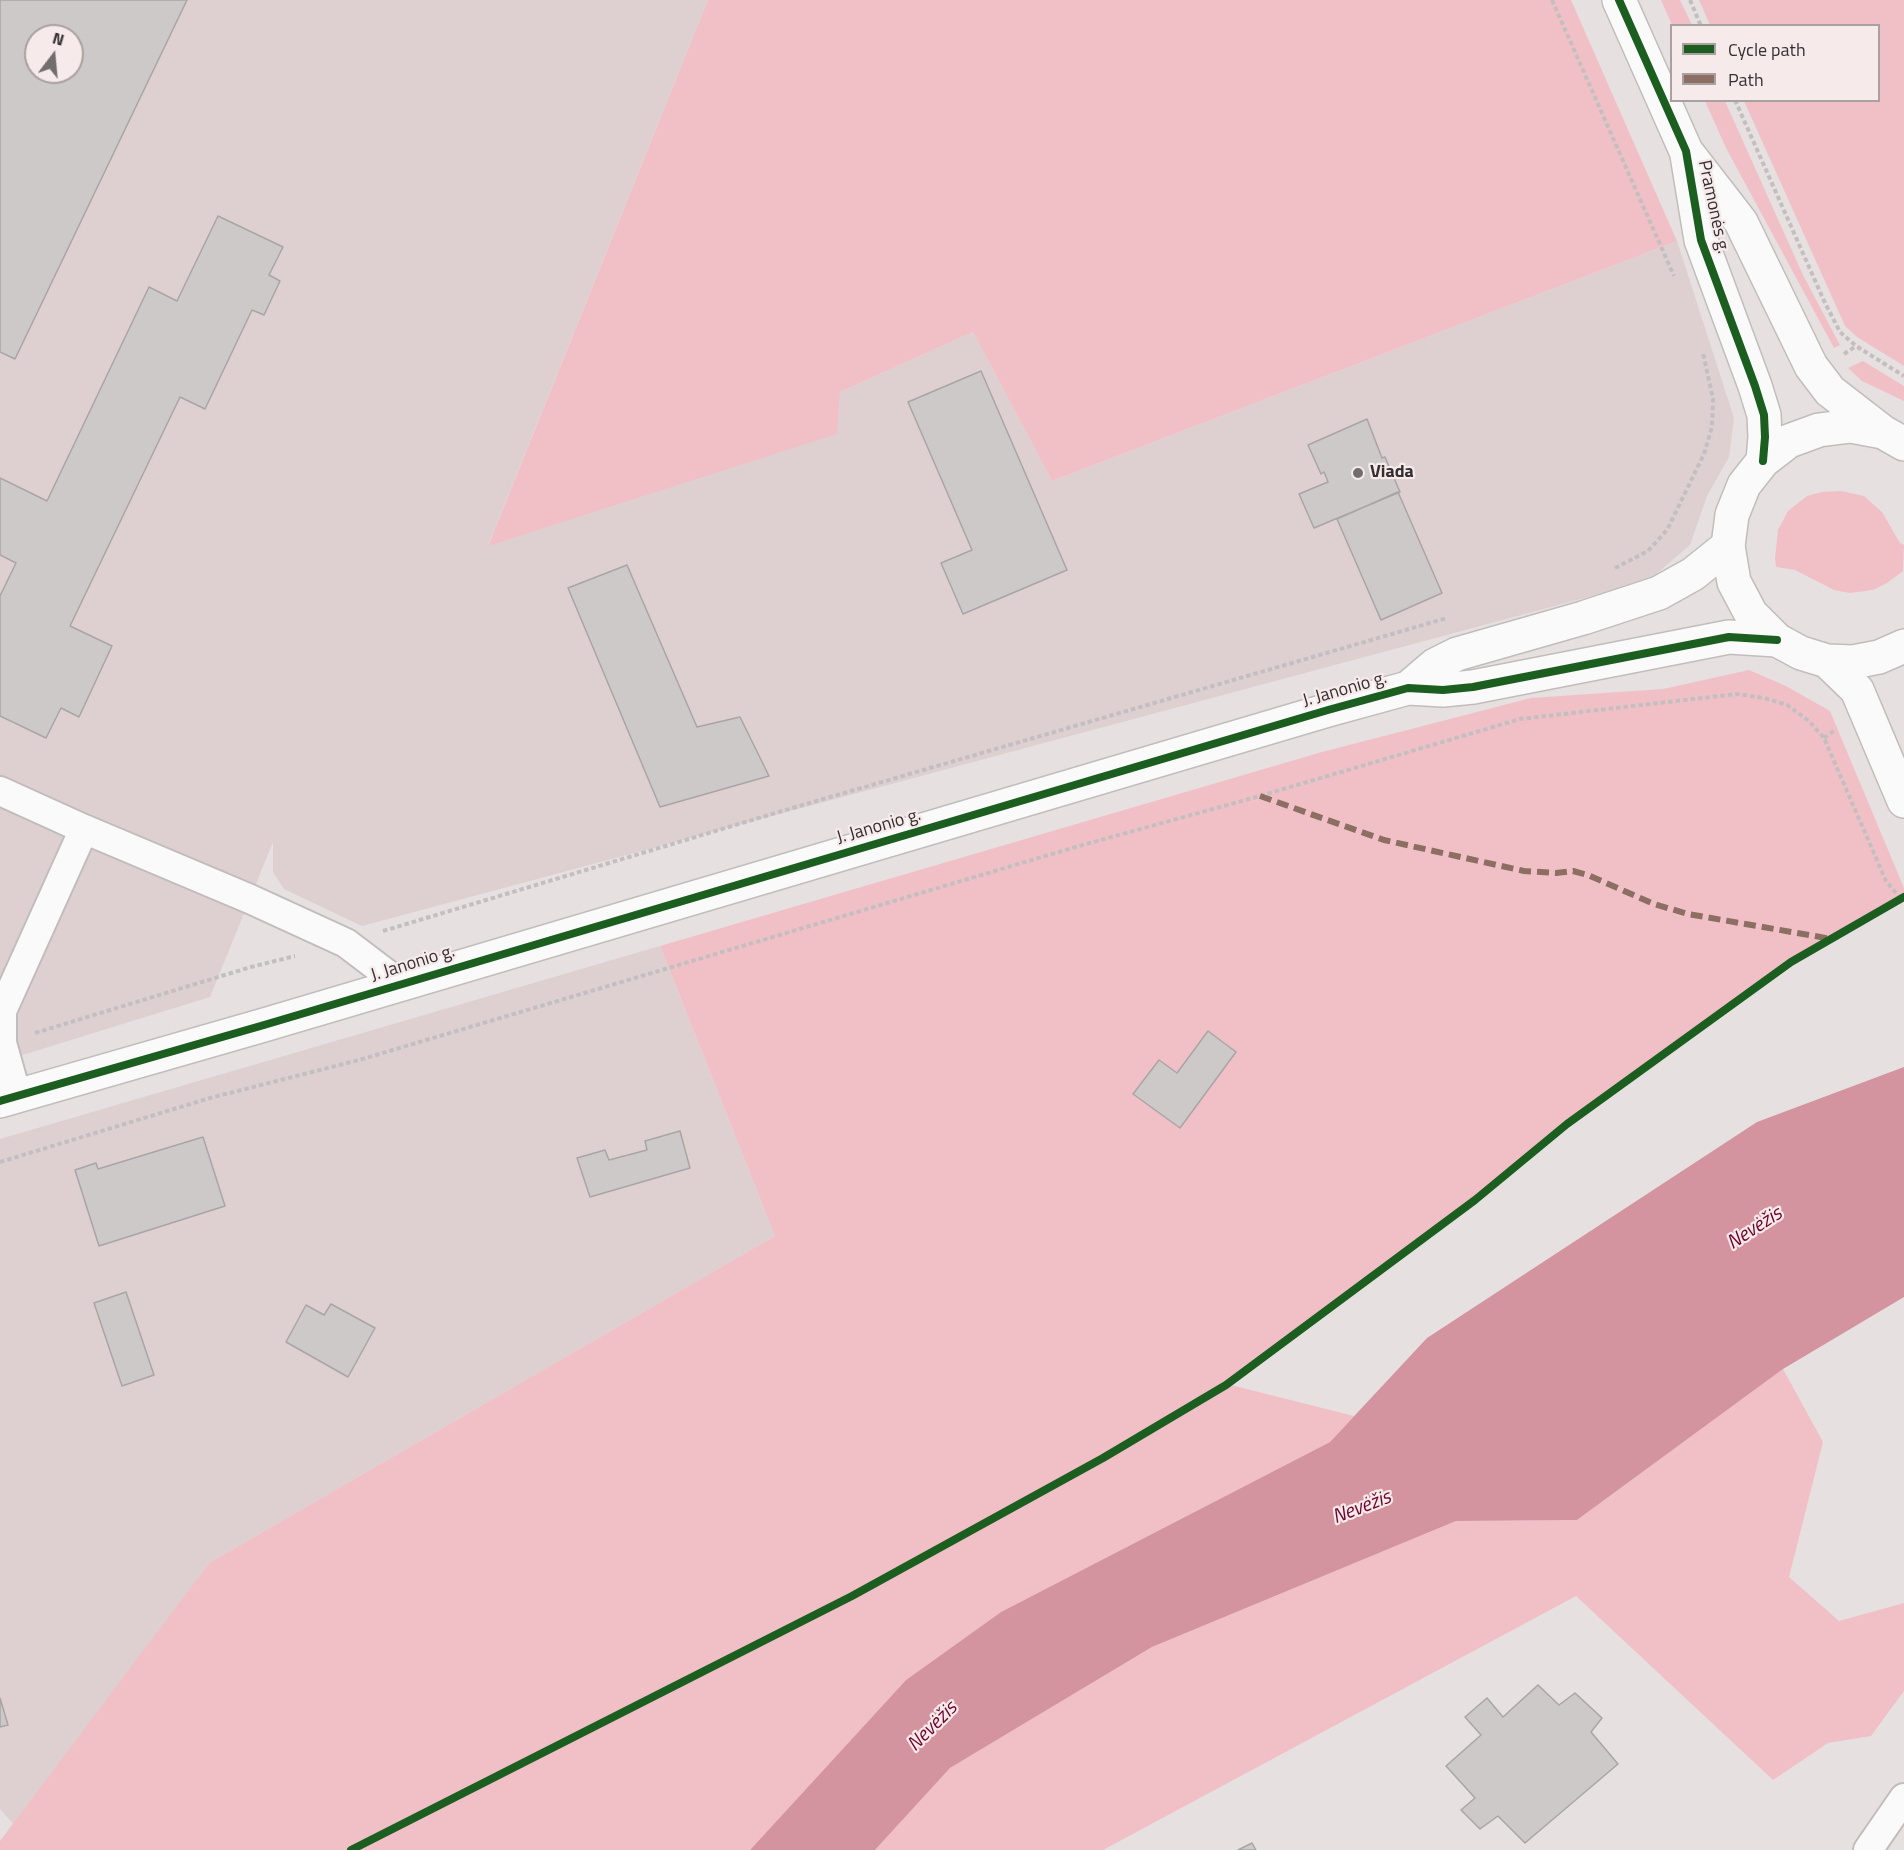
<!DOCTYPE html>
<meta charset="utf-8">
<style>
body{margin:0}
#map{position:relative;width:1904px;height:1850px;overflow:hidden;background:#e6e0e0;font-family:"Titillium Web",sans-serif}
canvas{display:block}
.legend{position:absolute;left:1670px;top:24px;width:210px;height:78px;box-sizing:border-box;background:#f6eaeb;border:2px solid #a9a0a0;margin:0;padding:8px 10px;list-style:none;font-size:18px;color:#353030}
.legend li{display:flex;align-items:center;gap:12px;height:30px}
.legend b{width:30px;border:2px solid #a9a0a0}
.north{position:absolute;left:24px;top:24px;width:60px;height:60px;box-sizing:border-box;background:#f6eaeb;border:2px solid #a9a0a0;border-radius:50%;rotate:16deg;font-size:16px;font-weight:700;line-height:24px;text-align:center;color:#353030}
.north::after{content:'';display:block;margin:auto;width:21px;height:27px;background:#736e6e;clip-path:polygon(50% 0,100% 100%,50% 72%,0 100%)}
</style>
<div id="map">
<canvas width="1904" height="1850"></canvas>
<ul class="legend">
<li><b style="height:8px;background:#1b5e20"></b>Cycle path</li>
<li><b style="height:8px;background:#8d6e63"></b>Path</li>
</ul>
<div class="north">N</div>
</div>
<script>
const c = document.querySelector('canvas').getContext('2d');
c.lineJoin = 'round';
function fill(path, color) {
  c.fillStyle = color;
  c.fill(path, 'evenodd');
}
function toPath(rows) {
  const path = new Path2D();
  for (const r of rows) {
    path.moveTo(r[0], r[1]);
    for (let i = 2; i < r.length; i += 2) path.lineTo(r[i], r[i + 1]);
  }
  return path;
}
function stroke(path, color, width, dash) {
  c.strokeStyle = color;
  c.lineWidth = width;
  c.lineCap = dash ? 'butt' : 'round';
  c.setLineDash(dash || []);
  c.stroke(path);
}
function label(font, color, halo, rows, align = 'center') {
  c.font = font + ' "Titillium Web",sans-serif';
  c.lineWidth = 4.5;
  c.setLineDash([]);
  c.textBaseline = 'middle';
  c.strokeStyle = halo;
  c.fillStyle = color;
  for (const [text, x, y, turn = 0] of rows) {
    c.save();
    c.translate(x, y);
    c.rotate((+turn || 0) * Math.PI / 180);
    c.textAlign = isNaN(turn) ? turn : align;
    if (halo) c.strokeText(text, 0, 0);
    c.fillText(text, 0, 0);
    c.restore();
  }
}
fill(toPath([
 [0,0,708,0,488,545,840,392,973,332,1052,481,1677,241,1734,418,1729,457,1707,496,1690,545,1648,581,362,926,284,889,273,872,273,842,210,997,0,1062],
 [36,36,72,36,72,72,36,72],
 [660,946,775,1236,209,1563,14,1825,0,1809,0,1139]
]), '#ded0d1');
fill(toPath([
 [708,0,1571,0,1677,241,1052,481,973,332,840,392,837,434,488,546],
 [1661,0,1680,0,1692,25,1672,25],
 [1699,0,1904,0,1904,366,1857,337,1845,326,1744,101,1878,100,1878,26,1710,25],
 [1705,101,1725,101,1803,275,1840,345,1834,348,1726,148],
 [1863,361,1904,386,1904,401,1862,381,1848,368],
 [1841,491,1864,496,1882,512,1900,543,1904,545,1903,571,1887,583,1873,590,1850,593,1834,590,1795,570,1776,567,1775,558,1778,530,1788,511,1807,496,1822,492],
 [1749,670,1786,686,1830,711,1904,888,1904,897,1791,962,1567,1124,1475,1200,1227,1384,1354,1416,1330,1442,1001,1612,906,1680,750,1850,0,1850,0,1841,209,1563,775,1236,660,946,1322,752,1531,698,1663,689],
 [1783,1369,1823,1442,1789,1577,1839,1621,1904,1603,1904,1691,1871,1736,1828,1743,1773,1780,1576,1596,1103,1850,875,1850,950,1768,1152,1647,1456,1521,1577,1520]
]), '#f1c0c7');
fill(toPath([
 [1904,1067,1904,1297,1783,1369,1577,1520,1456,1521,1152,1647,950,1768,875,1850,750,1850,906,1680,1001,1612,1330,1442,1427,1338,1757,1122]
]), '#d4949f');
const building = toPath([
 [0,0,187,0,15,359,0,352,0,0],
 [36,36,72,36,72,72,36,72,36,36],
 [218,216,283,247,269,275,280,281,264,315,252,310,205,409,180,397,70,626,112,646,79,717,61,708,46,738,0,716,0,596,16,563,0,555,0,478,47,501,149,287,177,301,218,216],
 [981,371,1067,570,963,614,941,563,972,550,908,402,981,371],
 [1367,419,1382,458,1385,457,1400,492,1314,528,1299,494,1328,482,1324,472,1321,474,1308,445,1367,419],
 [1398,492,1442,593,1381,620,1337,519,1398,492],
 [627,565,697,727,740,717,769,776,660,807,568,588,627,565],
 [1208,1031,1236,1052,1180,1128,1133,1094,1159,1060,1177,1073,1208,1031],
 [680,1131,690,1168,590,1197,577,1158,605,1150,609,1160,647,1150,645,1141,680,1131],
 [203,1137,225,1206,99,1246,75,1170,96,1163,98,1169,203,1137],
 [126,1292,154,1375,122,1386,94,1303,126,1292],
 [331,1304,375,1328,348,1377,286,1342,306,1305,324,1315,331,1304],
 [1538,1685,1559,1705,1575,1693,1602,1718,1591,1732,1618,1764,1525,1843,1498,1816,1480,1829,1461,1810,1475,1798,1446,1766,1481,1735,1465,1717,1487,1698,1503,1717,1538,1685],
 [0,1698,8,1725,0,1727,0,1698],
 [1252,1843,1256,1850,1238,1850,1252,1843]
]);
fill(building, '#cec9c9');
stroke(building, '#aaa5a5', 1.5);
const minor = toPath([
 [0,791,84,829,250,899,346,943,400,984],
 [17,1096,2,1043,2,1011,84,829],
 [1868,1850,1904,1798]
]);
const tertiary = toPath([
 [1408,688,1435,665,1457,654,1583,618,1659,593,1693,574,1728,546],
 [0,1101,264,1025,1328,710,1408,688,1443,690,1473,687,1729,637,1777,640]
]);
const secondary = toPath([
 [1619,0,1686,151,1741,222,1811,366,1830,391,1883,432],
 [1687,155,1701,240,1755,386,1764,415,1765,437,1763,461],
 [1904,444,1883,432,1851,426,1819,430,1789,441,1763,461,1744,485,1732,515,1728,546,1734,582,1751,614,1777,640,1801,653,1827,661,1853,662,1879,657,1904,646],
 [1827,661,1857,690,1904,801]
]);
stroke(minor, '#c2bdbd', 32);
stroke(tertiary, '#c2bdbd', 36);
stroke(secondary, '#c2bdbd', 36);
stroke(toPath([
 [1552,0,1674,276],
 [1690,0,1701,26],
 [1735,100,1825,303,1840,332,1856,346,1904,376],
 [1844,354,1856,346],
 [1615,568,1648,551,1667,530,1704,454,1712,427,1713,399,1703,353],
 [1824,738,1836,729],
 [383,931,782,811,1447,618],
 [35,1033,251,967,295,956],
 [0,1162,210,1098,359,1060,1079,846,1260,796,1520,719,1737,694,1764,698,1787,705,1809,721,1824,738,1886,881,1901,899]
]), '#c3bfc0', 4, [4.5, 3]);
stroke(minor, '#fbfafa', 28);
stroke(tertiary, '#fbfafa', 33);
stroke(secondary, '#fbfafa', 33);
stroke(toPath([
 [1260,796,1384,840,1524,871,1556,873,1573,871,1588,875,1654,904,1688,914,1832,939]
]), '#8d6e63', 6, [12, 6]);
stroke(toPath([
 [1619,0,1686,151,1701,240,1755,386,1764,415,1765,437,1763,461],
 [0,1101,264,1025,1328,710,1408,688,1443,690,1473,687,1729,637,1777,640],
 [351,1850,852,1596,1103,1458,1226,1385,1475,1200,1567,1124,1791,962,1904,897]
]), '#1b5e20', 8);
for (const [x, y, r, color] of [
 [1358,473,6,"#736e6e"]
]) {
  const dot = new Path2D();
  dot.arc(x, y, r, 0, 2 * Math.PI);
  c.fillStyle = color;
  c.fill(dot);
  stroke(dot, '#f6eaeb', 2);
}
label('18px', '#353030', '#f6eaeb', [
 ["Pramonės g.",1713,207,78],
 ["J. Janonio g.",1345,690,-16],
 ["J. Janonio g.",879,827,-16],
 ["J. Janonio g.",413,964,-17]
]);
label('bold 18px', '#353030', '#f6eaeb', [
 ["Viada",1370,473]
], 'left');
label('italic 20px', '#71002a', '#f6eaeb', [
 ["Nevėžis",1755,1229,-33],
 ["Nevėžis",1362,1508,-21],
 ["Nevėžis",933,1727,-45]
]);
</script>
